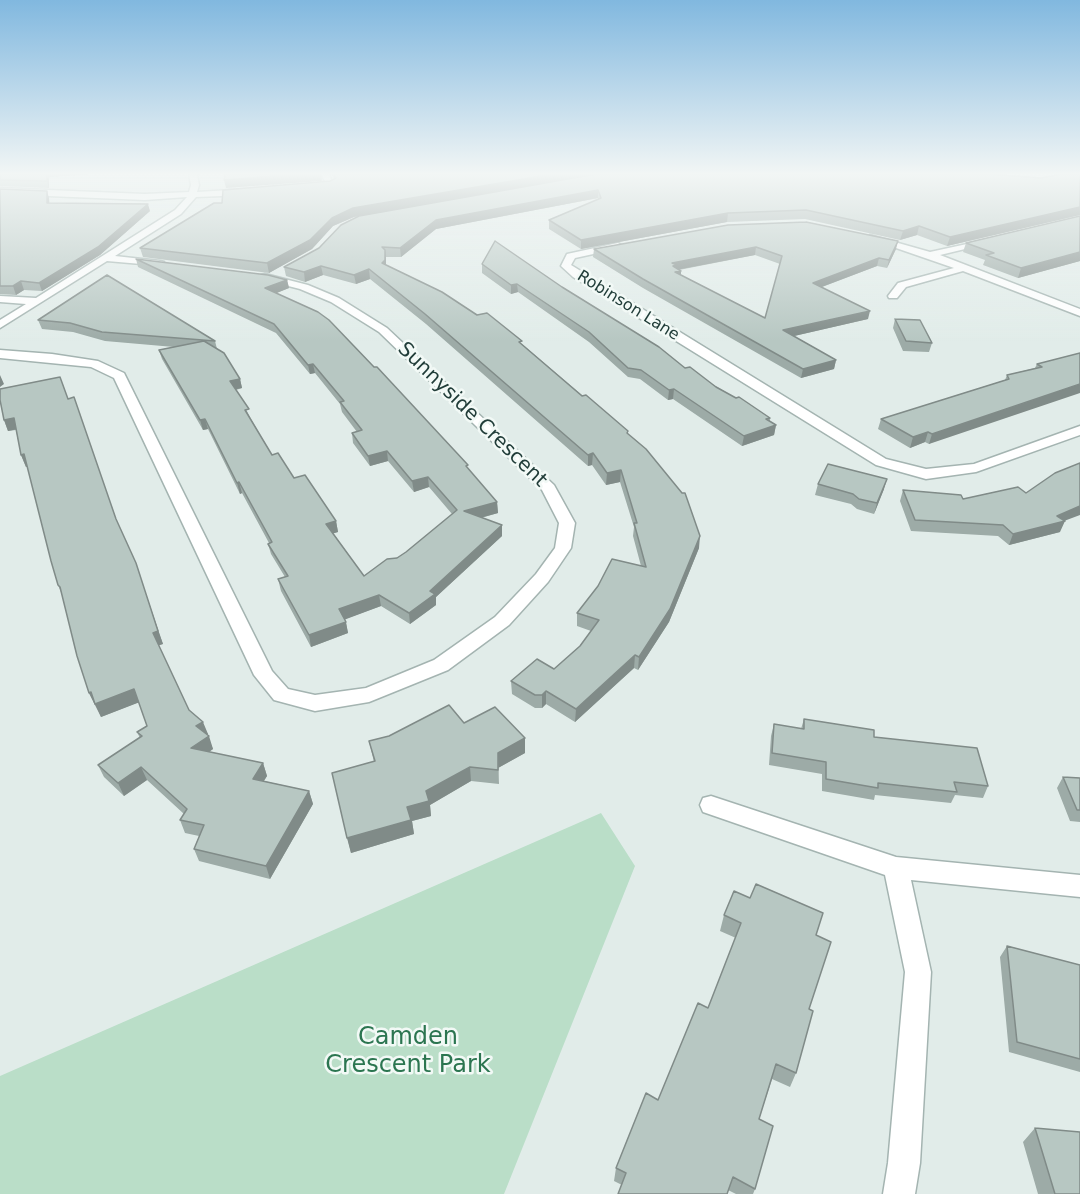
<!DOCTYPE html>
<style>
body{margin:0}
canvas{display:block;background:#e1ece9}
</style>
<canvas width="1080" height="1194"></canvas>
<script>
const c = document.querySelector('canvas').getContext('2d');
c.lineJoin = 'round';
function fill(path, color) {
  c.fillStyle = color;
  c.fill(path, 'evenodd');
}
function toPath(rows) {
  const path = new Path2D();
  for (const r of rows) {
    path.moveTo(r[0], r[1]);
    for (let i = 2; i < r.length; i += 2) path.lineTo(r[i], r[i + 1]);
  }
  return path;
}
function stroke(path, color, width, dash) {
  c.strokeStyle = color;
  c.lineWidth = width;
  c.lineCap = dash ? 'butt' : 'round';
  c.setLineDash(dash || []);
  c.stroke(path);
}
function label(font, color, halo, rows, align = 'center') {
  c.font = font + ' "DejaVu Sans",sans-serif';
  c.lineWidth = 5;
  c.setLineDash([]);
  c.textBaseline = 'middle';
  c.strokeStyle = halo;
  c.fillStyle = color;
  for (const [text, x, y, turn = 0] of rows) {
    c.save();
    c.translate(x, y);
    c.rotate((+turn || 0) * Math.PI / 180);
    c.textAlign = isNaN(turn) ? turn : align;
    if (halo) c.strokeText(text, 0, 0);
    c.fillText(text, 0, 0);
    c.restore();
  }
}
fill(toPath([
 [601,813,635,866,504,1194,0,1194,0,1076]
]), '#badec8');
const minor = toPath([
 [189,174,197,174,199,185,197,192,247,189,251,192,247,195,196,197,181,214,115,256,160,261,164,262,164,266,107,261,0,328,0,320,26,304,0,302,0,296,36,298,175,210,187,197,145,200,0,194,0,188,145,194,189,192,191,185,189,174],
 [321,174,329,174,334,187,307,189,307,185,326,183,321,174],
 [870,235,930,252,990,239,990,243,940,255,1080,309,1080,316,963,271,906,287,897,298,889,298,888,296,898,283,954,268,870,239,870,235],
 [618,243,623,246,621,248,575,258,571,265,886,459,926,469,974,464,1080,426,1080,435,976,472,926,479,876,465,573,277,561,266,567,254,618,243],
 [265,274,308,285,339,298,387,328,554,485,575,523,571,548,548,582,509,625,448,670,369,702,315,711,274,700,254,675,114,378,91,367,0,358,0,350,52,354,98,361,124,373,272,671,288,689,315,695,366,688,434,660,495,617,536,574,555,548,559,523,542,490,379,332,331,302,300,289,261,279,261,275,265,274],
 [711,796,896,857,1080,875,1080,897,911,880,931,972,920,1163,915,1194,883,1194,888,1163,905,972,885,875,703,812,700,805,703,798,711,796]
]);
stroke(minor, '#a4b4b1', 3);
fill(minor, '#fff');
fill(toPath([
 [0,174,92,174,49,177,49,188,0,186],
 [332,174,990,174,1041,178,1080,174,1080,215,947,246,917,235,900,240,805,219,727,222,581,249,549,229,549,220,598,199,598,198,436,229,401,257,386,257,386,265,522,344,628,434,699,548,669,622,638,670,634,668,575,722,546,704,542,708,535,708,512,694,511,681,554,669,580,646,591,631,577,626,577,613,641,566,633,536,634,527,620,482,606,485,592,465,588,466,426,324,370,279,356,284,323,275,305,282,286,276,284,267,472,196,354,217,333,226,312,249,269,273,143,257,140,248,222,203,330,181,334,179],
 [0,189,49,198,49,203,150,211,100,255,42,291,24,290,16,295,0,294],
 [1080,216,1080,261,1018,278,983,265,985,260,963,252,966,243],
 [728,225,896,249,887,268,877,266,822,287,868,319,794,336,836,360,834,369,801,378,643,288,593,257,594,249],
 [755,255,780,264,765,318,681,275,681,271,679,270],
 [136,259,287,280,289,288,276,293,468,469,497,502,498,513,481,518,502,536,436,597,436,605,410,624,381,606,345,619,348,633,311,647,281,591,278,579,285,577,271,554,268,544,269,543,242,493,240,494,208,429,203,430,162,359,159,350,174,347,105,341,73,332,42,329,38,320,107,275,215,341,217,349,240,379,242,388,236,390,251,419,272,455,336,521,338,532,333,533,364,576,397,558,406,552,452,514,429,487,414,492,388,461,370,466,353,443,352,433,357,432,342,412,340,404,315,373,310,374,276,333,138,267],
 [482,264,562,287,685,368,770,418,770,421,776,425,774,435,742,446,673,399,668,400,640,379,628,377,589,342,518,292,511,294,482,273],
 [895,319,932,343,929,352,903,351,893,328],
 [1080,353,929,444,925,442,910,448,878,429,881,419,1005,380,1007,375,1035,368,1037,364],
 [68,399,117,522,163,644,158,645,189,710,208,734,207,735,213,749,209,752,263,763,267,776,264,781,309,791,313,804,270,879,199,861,194,849,199,836,185,833,180,820,184,814,147,780,124,796,104,777,98,765,140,738,137,732,147,726,139,702,101,717,96,705,95,705,89,693,63,597,58,585,27,466,26,467,21,455,16,430,8,431,4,420],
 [818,484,884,489,874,514,857,509,851,504,815,495],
 [903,490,963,499,1060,532,1009,545,998,536,911,531,900,501],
 [804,719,874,737,988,786,983,798,955,795,951,803,875,795,874,800,822,791,822,774,769,765,771,736,774,724,801,729],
 [464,723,525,753,498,768,499,784,471,781,430,805,431,816,412,821,414,834,351,853,332,773,374,762,369,741],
 [1063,777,1080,778,1080,822,1070,821,1057,788],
 [724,915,816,935,809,1009,796,1073,790,1087,772,1079,759,1119,755,1189,753,1194,736,1194,728,1190,622,1185,614,1181,616,1168,658,1100,708,1008,736,938,720,931],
 [1007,946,1080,965,1080,1072,1009,1052,1000,957],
 [1035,1128,1080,1194,1038,1194,1023,1142]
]), '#9daba7');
fill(toPath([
 [47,174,92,174,49,177,49,188,47,181],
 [303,174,321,174,322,181,226,188,224,180],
 [553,174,597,174,354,217,333,226,312,249,269,273,267,263,332,218,353,208],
 [598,190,598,198,436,229,401,257,400,248,436,220],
 [47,191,49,198,50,210,47,203],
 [148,204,150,211,100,255,42,291,39,283],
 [1080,207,1080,215,947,246,950,237],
 [728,213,727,222,581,249,581,240],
 [919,226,917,235,900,240,903,231],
 [898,241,896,249,887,268,889,260],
 [756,247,755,255,676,270,681,271,681,279,675,274,672,263],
 [385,250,386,259,386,269,382,263],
 [1080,252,1080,261,1018,278,1021,268],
 [879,258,877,266,811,291,813,283],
 [321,266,323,275,305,282,304,272],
 [369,269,370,279,356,284,354,275],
 [287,280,289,288,267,297,265,288],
 [21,281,24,290,16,295,13,286],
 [517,284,518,292,511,294,511,285],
 [870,311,868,319,781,339,783,330],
 [836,360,834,369,801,378,803,369],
 [313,364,315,373,310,374,308,365],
 [0,375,4,384,0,387],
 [240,379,242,388,232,390,230,381],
 [1080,384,1080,393,929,444,932,434],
 [674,389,673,399,668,400,669,390],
 [14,418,18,429,8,431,4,420],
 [205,419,208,429,203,430,200,420],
 [776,425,774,435,742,446,744,436],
 [928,432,925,442,910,448,913,437],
 [387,451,388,461,370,466,368,456],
 [593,453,592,465,588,466,588,455],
 [24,454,29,466,26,467,21,455],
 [621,470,620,482,606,485,607,473],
 [428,477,429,487,414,492,412,481],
 [887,479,884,489,874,514,877,503],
 [239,482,242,493,240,494,237,483],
 [497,502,498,513,465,522,464,511],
 [1080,506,1080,515,1064,521,1065,521,1060,532,1009,545,1013,534],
 [336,521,338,532,328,535,326,524],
 [502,525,502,536,436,597,436,605,410,624,409,613,430,591],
 [700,536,699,548,669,622,638,670,639,657],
 [140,576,163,644,157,646,153,633],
 [379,595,381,606,341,621,339,609],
 [346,622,348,633,311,647,309,635],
 [635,655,634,668,575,722,576,709],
 [134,689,140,702,101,717,89,693],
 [546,691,546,704,542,708,542,695],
 [203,722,208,734,201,739,196,726],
 [209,736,213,749,196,761,191,748],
 [525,738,525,753,498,768,499,784,498,753],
 [263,763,267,776,257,791,253,779],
 [141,767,147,780,124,796,118,783],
 [470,767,471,781,430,805,431,816,412,821,414,834,351,853,347,838,407,807,426,791],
 [309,791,313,804,270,879,266,866]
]), '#808b88');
const building = toPath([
 [0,174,47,174,47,181,0,180,0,174],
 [225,174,303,174,224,180,225,174],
 [334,174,553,174,353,208,332,218,310,240,267,263,140,248,214,203,222,203,223,190,330,181,336,178,334,174],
 [596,174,990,174,1041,178,1060,174,1080,174,1080,207,950,237,919,226,903,231,806,210,728,213,581,240,549,220,601,198,598,190,436,220,400,248,382,247,385,250,385,260,382,263,442,292,477,315,487,313,522,341,519,342,582,396,586,395,628,431,627,433,646,449,682,493,685,493,700,536,670,609,639,657,635,655,576,709,546,691,542,695,535,695,511,681,537,659,554,669,580,646,599,620,577,613,598,586,612,559,646,567,634,523,637,523,621,470,607,473,593,453,588,455,425,314,369,269,354,275,321,266,304,272,284,267,319,248,341,225,359,216,596,174],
 [0,189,47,191,47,203,148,204,98,247,39,283,21,281,13,286,0,286,0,189],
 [1080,216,1080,252,1021,268,986,255,994,253,966,243,1080,216],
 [806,222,898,241,889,260,879,258,813,283,870,311,783,330,836,360,803,369,643,279,594,249,728,225,806,222],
 [756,247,782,256,765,318,675,272,681,271,673,266,677,265,672,263,756,247],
 [495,241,562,287,659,347,685,368,690,367,716,387,736,398,739,397,770,418,766,419,776,425,744,436,674,389,669,390,641,370,628,368,589,332,517,284,511,285,482,264,495,241],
 [136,259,268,275,287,280,265,288,318,312,329,320,374,367,377,367,468,465,466,466,497,502,464,511,502,525,430,591,435,594,409,613,379,595,339,609,346,622,309,635,278,579,288,576,268,544,272,542,239,482,237,483,205,419,200,420,159,350,204,341,224,353,240,379,230,381,249,409,245,410,272,455,278,453,294,478,305,475,336,521,326,524,364,576,387,559,397,558,406,552,457,510,428,477,412,481,387,451,368,456,352,433,362,430,340,402,344,401,313,364,308,365,274,324,136,259],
 [107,275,215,341,102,332,70,323,38,320,107,275],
 [895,319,920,320,932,343,906,341,895,319],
 [1080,353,1080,384,932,434,928,432,913,437,881,419,1009,379,1007,375,1042,367,1037,364,1080,353],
 [60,377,68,399,74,397,116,519,136,563,158,631,153,633,189,710,203,722,196,726,209,736,191,748,263,763,253,779,309,791,266,866,194,849,204,825,180,820,187,809,141,767,118,783,98,765,142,736,137,732,147,726,134,689,95,704,91,692,89,693,77,656,60,587,58,585,51,561,24,454,21,455,14,418,4,420,0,400,0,389,60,377],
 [1080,463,1080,506,1057,516,1065,521,1013,534,1003,525,915,520,903,490,961,495,963,499,1018,487,1026,493,1055,473,1080,463],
 [828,464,887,479,877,503,859,499,853,494,818,484,828,464],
 [449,705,464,723,495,707,525,738,498,753,498,770,470,767,426,791,429,801,407,807,411,820,347,838,332,773,375,761,369,741,389,736,449,705],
 [804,719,874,730,874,737,977,748,988,786,954,782,957,792,878,783,878,788,826,779,826,762,772,753,774,724,804,729,804,719],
 [1063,777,1080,778,1080,810,1077,810,1063,777],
 [756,884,823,913,816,935,831,942,809,1009,813,1011,796,1073,776,1064,759,1119,773,1126,755,1189,733,1177,727,1194,618,1194,626,1173,616,1168,646,1093,658,1100,698,1003,708,1008,741,923,724,915,734,891,750,898,756,884],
 [1007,946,1080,965,1080,1059,1017,1042,1007,946],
 [1035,1128,1080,1132,1080,1194,1055,1194,1035,1128]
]);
fill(building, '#b7c7c2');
stroke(building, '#808b88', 1.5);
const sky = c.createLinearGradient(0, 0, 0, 341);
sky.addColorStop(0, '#81b8df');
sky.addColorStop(0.51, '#f2f6f5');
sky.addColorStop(1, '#f2f6f500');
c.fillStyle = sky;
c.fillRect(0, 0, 1080, 341);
label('16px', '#213d39', '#f2f9f6', [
 ["Robinson Lane",628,306,32]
]);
label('20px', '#213d39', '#f2f9f6', [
 ["Sunnyside Crescent",472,415,44]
]);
label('24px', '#2b7550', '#f2f9f6', [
 ["Camden",408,1038],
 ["Crescent Park",408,1066]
]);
</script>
